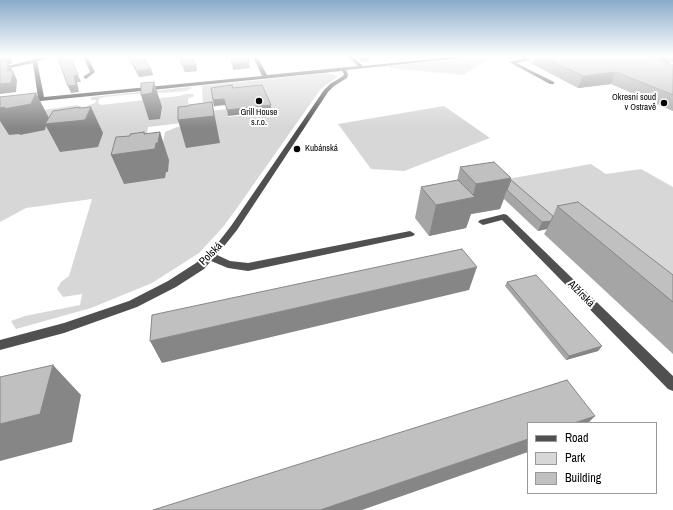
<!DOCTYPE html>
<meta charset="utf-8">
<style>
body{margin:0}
#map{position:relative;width:673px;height:510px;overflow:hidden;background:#fff;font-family:"Archivo Narrow",sans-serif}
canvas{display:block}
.legend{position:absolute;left:527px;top:422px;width:130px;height:72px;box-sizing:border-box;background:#fff;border:1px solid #999;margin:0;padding:5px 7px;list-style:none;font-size:12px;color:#000}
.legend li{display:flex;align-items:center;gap:8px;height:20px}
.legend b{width:20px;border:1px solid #999}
</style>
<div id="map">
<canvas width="673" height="510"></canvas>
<ul class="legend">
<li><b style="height:5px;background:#505050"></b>Road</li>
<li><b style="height:11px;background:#d7d7d7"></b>Park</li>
<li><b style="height:11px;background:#c0c0c0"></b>Building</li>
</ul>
</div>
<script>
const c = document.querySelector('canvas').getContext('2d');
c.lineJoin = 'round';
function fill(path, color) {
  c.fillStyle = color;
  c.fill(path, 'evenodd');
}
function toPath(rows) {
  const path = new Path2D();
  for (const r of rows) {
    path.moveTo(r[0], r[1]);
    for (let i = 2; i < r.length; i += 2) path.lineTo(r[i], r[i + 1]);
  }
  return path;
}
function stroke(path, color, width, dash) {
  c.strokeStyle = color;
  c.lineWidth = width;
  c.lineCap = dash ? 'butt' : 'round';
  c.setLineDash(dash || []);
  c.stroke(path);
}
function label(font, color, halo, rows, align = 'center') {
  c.font = font + ' "Archivo Narrow",sans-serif';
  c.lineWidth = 4;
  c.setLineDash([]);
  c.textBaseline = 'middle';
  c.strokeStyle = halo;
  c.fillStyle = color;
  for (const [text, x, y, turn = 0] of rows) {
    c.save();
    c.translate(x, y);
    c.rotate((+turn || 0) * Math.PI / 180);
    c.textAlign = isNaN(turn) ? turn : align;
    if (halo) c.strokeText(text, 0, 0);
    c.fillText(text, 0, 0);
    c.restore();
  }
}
fill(toPath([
 [476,58,489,59,463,75,391,68,389,66],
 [327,73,338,76,337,77,321,89,315,97,237,208,223,227,199,253,152,283,91,308,16,329,11,321,25,316,80,305,82,294,63,297,57,289,61,282,69,276,92,199,26,208,0,222,0,110,24,113,77,105,79,107,71,123,87,106,95,103,96,100,91,100,91,97,190,87,193,88,186,91,163,93,157,92,103,97,99,99,98,103,101,105,179,96,186,94,193,94,194,96,188,99,189,114,182,123,148,127,145,150,162,148,165,132,177,127,205,124,209,111,227,109,228,117,274,112,264,89,214,107,203,107,202,86],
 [444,106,490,138,404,171,371,169,338,124],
 [591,164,606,174,641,169,673,187,673,319,497,181]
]), '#d7d7d7');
fill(toPath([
 [48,56,56,56,37,61,44,97,262,76,253,56,257,56,267,75,358,66,347,56,352,56,363,66,464,56,481,56,346,70,348,74,347,78,334,86,328,92,237,230,217,255,230,261,248,263,410,231,415,234,413,236,248,271,228,268,211,261,204,269,176,287,137,307,64,333,0,350,0,340,64,323,129,301,168,281,196,263,217,244,231,226,324,90,330,84,343,76,344,74,342,71,0,105,0,101,38,98,33,63,0,70,0,68,48,56],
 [83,56,87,56,95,72,86,79,83,77,90,72,83,56],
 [157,56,161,56,161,58,157,59,157,56],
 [519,56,524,56,530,60,516,63,554,82,554,84,550,84,509,62,523,59,519,56],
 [504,214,507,215,673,376,673,391,668,389,502,220,483,225,478,222,480,220,504,214]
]), '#505050');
fill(toPath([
 [127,56,142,56,151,69,153,75,139,77],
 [178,56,191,56,196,65,197,71,185,72],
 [355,56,372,56,368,61,361,62],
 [535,56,673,56,673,62,666,62,673,65,673,111,611,84,578,88,532,64],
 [460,167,511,178,511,180,553,216,557,206,673,275,673,354,544,234,547,229,538,231,504,199,500,209,471,214,466,228,429,236,415,218,421,187,457,181],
 [507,282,602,346,598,351,566,360,505,286]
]), '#a5a5a5');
fill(toPath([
 [4,56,11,56,12,64,9,64,12,69,12,75,13,71,17,80,16,92,0,94,0,57],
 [70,56,81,82,77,82,79,92,71,93,68,86,74,76],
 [361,56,372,56,368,61,361,62],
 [662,56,673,56,673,62,659,63],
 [249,62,250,68,233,70,232,64],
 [196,65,197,71,185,72,183,66],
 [151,69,153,75,139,77,137,71],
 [616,72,611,84,578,88,583,76],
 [154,82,162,107,160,119,149,120,141,95],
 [36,93,49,118,79,108,80,107,86,119,91,107,103,133,98,147,60,152,46,126,45,130,20,135,19,134,9,135,0,121,0,108,5,107],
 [224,99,226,105,214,106,213,100],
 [212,102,220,143,186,148,178,120],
 [271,105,272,111,228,116,227,110],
 [144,132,151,150,156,143,160,132,169,160,168,172,166,172,165,178,124,184,111,155,144,134],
 [511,178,500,209,471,214,466,228,429,236,436,205,472,198,476,184],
 [551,221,547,229,538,231,542,222],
 [477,267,469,290,162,363,150,341],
 [602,346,598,351,566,360,569,356],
 [53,365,81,395,72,442,0,461,0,424],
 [595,416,588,423,574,423],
 [528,439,528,452,362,510,320,510]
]), '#868686');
const building = toPath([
 [57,56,70,56,78,75,74,76,76,85,68,86,57,56],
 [128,56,142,56,151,69,137,71,128,56],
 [179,56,191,56,196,65,183,66,179,56],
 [230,56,247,56,249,62,232,64,230,56],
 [541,56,648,56,673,65,673,95,616,72,583,76,541,56],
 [7,61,8,71,13,71,11,83,0,84,0,62,7,61],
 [154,82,152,93,141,95,141,83,154,82],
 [232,85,233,88,262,85,271,105,227,110,224,99,213,100,211,88,232,85],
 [36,93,31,104,4,109,5,107,0,108,0,97,36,93],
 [212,102,214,116,178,120,178,107,189,106,189,105,212,102],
 [80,107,79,108,91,107,85,120,45,124,53,111,80,107],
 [144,132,144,134,160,132,158,143,156,143,155,149,111,155,116,137,130,136,130,134,144,132],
 [494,162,511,178,476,184,460,167,494,162],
 [458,180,475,197,436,205,421,187,458,180],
 [511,180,553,216,551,221,542,222,507,190,511,180],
 [578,202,673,275,673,302,557,206,578,202],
 [462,249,477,267,150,341,152,315,462,249],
 [536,275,602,346,569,356,507,282,536,275],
 [53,365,40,414,0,424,0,377,53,365],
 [567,380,595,416,574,423,528,423,528,439,320,510,153,510,567,380]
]);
fill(building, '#c0c0c0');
stroke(building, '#868686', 1);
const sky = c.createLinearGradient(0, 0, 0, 128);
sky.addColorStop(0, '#8aabca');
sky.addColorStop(0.44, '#fff');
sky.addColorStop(1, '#ffffff00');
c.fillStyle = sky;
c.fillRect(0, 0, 673, 128);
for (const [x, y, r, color] of [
 [259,101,4,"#000"],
 [664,103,4,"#000"],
 [297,149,4,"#000"]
]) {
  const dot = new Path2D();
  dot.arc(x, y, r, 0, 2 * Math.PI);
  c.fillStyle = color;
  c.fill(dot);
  stroke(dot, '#fff', 1.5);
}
label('9px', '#000', '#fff', [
 ["Okresní soud",656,98],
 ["v Ostravě",656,108],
 ["Grill House",259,113,"center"],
 ["s.r.o.",259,123,"center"],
 ["Kubánská",305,149,"left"]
], 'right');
label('11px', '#000', '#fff', [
 ["Polská",211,254,-45],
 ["Alžírská",581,294,45]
]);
</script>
